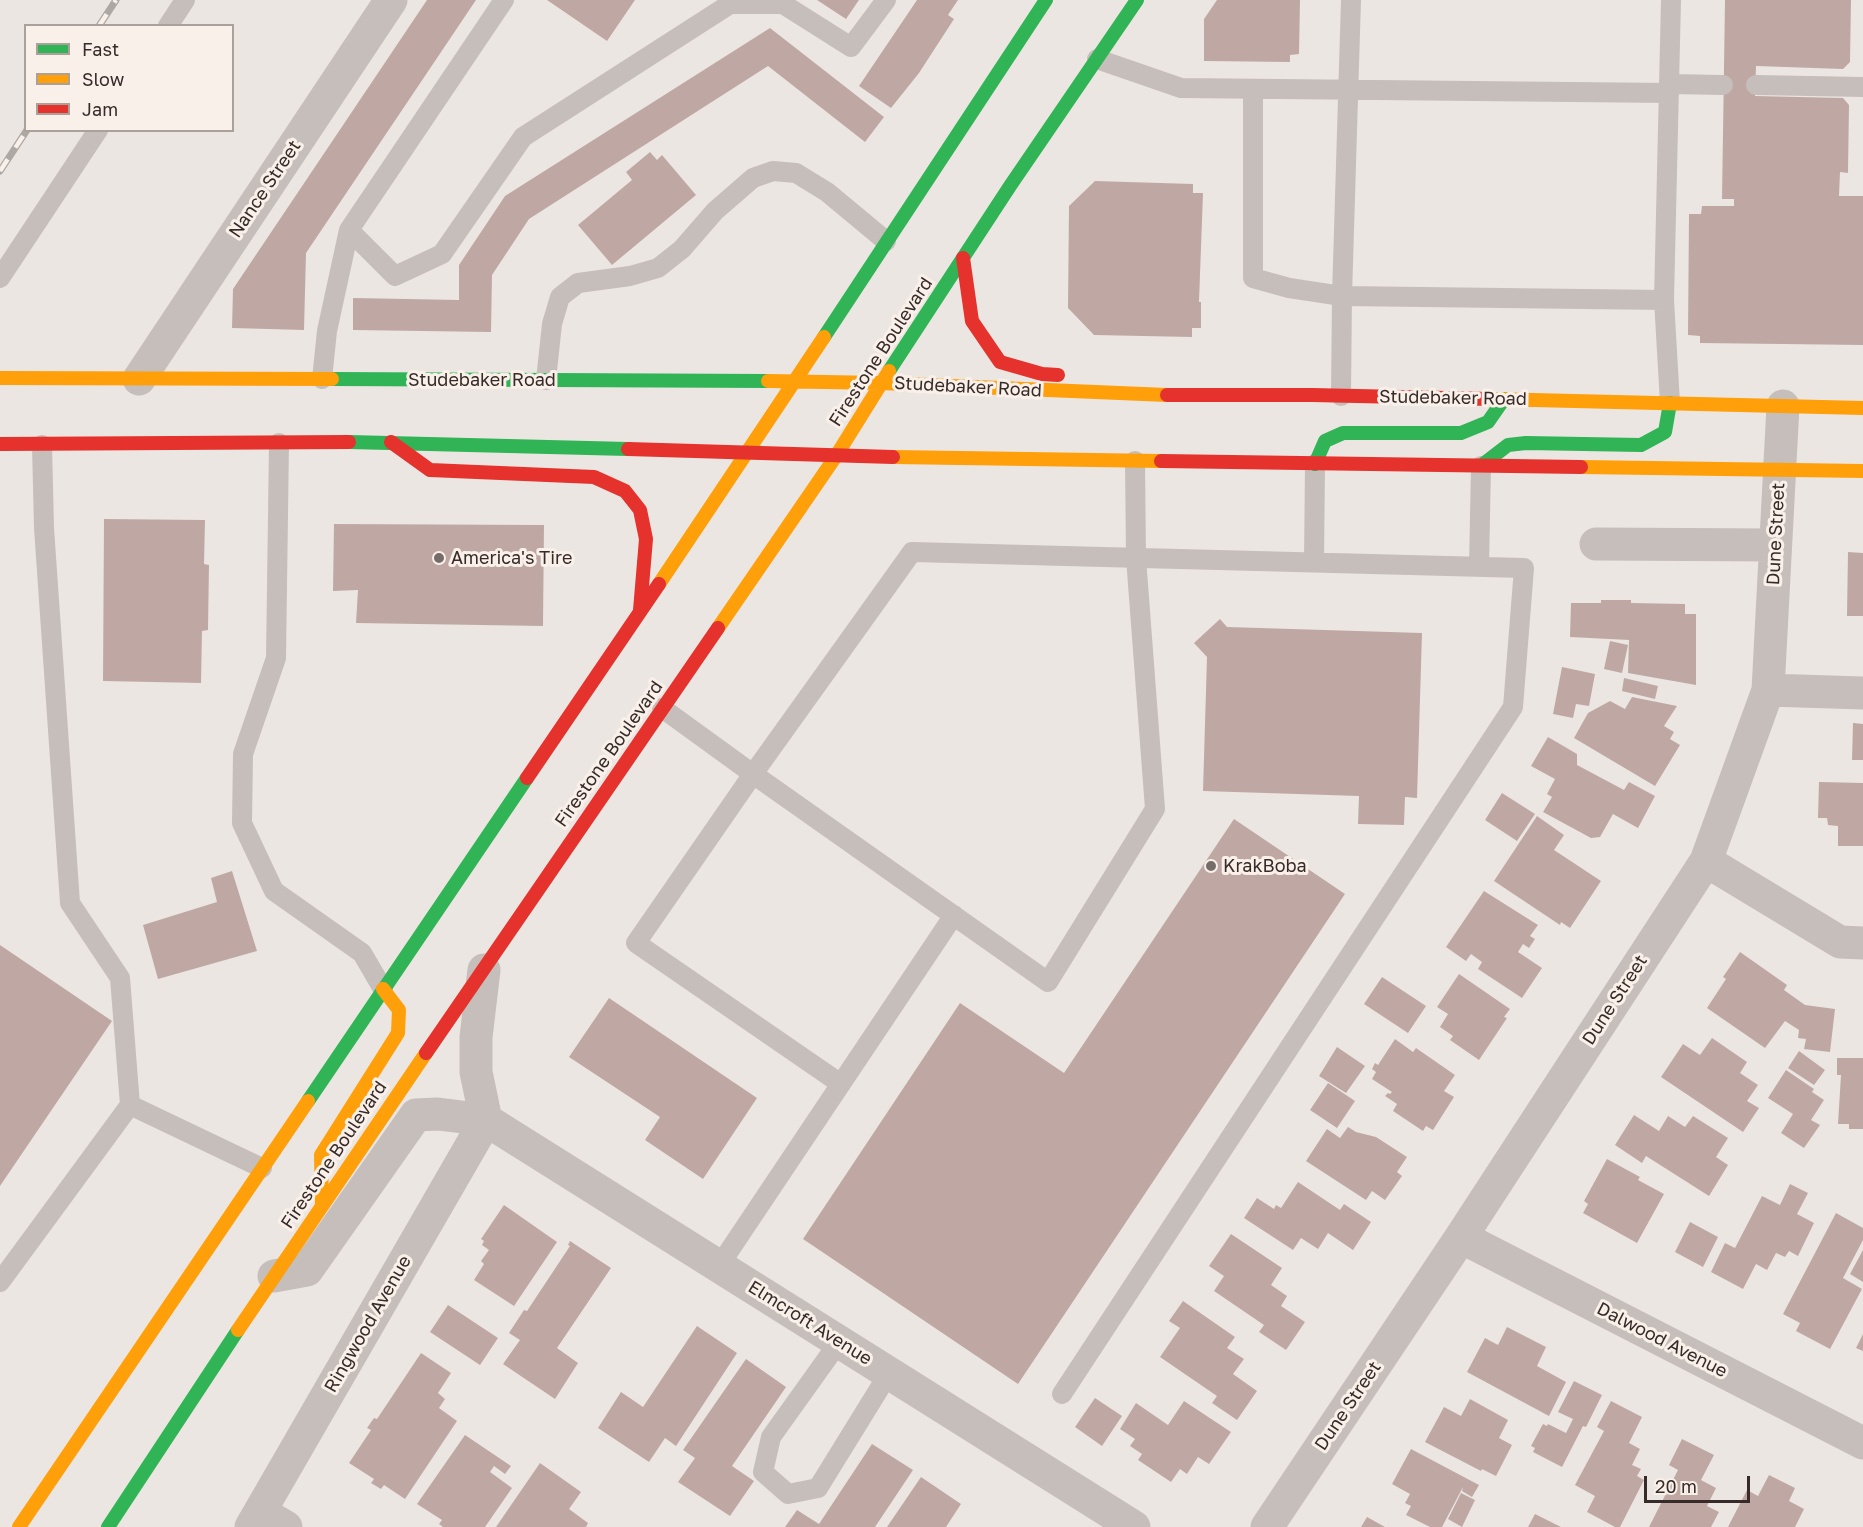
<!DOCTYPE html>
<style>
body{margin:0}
#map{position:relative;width:1863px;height:1527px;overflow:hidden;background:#ece6e2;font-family:"Golos Text",sans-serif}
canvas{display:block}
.legend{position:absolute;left:24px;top:24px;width:210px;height:108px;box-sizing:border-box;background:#f9f0e9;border:2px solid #aba19c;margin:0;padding:8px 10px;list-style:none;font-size:18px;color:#372b29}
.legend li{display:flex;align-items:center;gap:12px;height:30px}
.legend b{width:30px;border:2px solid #aba19c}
.scale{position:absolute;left:1644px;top:1476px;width:106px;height:27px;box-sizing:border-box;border:3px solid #372b29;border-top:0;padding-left:8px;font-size:18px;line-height:21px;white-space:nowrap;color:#372b29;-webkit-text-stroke:4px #f9f0e9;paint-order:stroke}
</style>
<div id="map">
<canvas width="1863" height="1527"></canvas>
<ul class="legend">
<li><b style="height:8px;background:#30b455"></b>Fast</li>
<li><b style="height:8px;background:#ff9f0a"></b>Slow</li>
<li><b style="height:8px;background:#e5322d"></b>Jam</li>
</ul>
<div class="scale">20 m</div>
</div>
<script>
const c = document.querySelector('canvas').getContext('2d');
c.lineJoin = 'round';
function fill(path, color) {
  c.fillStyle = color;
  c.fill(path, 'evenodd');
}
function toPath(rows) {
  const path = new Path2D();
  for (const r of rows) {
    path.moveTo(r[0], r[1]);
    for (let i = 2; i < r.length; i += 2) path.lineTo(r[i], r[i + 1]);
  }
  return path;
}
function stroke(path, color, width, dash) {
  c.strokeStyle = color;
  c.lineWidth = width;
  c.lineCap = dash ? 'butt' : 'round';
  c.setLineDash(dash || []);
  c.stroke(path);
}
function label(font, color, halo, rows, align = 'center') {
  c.font = font + ' "Golos Text",sans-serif';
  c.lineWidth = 6;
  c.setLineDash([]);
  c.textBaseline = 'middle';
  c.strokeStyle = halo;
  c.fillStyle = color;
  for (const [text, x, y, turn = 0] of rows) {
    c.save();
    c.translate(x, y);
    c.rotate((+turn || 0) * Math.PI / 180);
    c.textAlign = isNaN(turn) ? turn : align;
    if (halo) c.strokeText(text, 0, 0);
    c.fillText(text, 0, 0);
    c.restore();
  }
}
fill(toPath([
 [427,0,476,0,306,253,304,330,232,328,233,289],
 [547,0,635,0,607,41],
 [817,0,859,0,846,19],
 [917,0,958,0,948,15,954,19,919,73,891,108,859,86],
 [1217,0,1300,0,1299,54,1290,55,1290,62,1204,61,1204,19],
 [1725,0,1851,0,1850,62,1843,69,1756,66,1755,96,1843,98,1849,105,1848,173,1840,172,1839,196,1863,196,1863,345,1700,343,1700,336,1688,335,1689,214,1701,214,1702,206,1734,206,1734,199,1722,199],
 [770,28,884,117,865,142,768,66,529,219,492,275,491,332,353,330,353,298,459,300,459,265,505,196],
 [650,152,657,160,662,155,696,195,612,265,578,225,632,180,626,172],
 [1095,181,1193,184,1193,193,1203,193,1199,302,1201,302,1201,328,1192,328,1192,337,1094,335,1068,308,1069,206],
 [104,519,205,520,204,564,209,565,208,630,202,631,201,683,103,681],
 [334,524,544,525,543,626,356,623,358,590,333,591],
 [1848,552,1863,553,1863,616,1847,616],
 [1601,600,1631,600,1631,603,1685,604,1685,614,1696,614,1696,685,1628,673,1629,640,1570,637,1571,603,1601,603],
 [1220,619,1227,627,1422,633,1417,798,1405,797,1404,825,1358,824,1359,796,1203,791,1207,657,1194,643],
 [1610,641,1628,645,1622,673,1604,669],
 [1562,667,1595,674,1589,706,1576,704,1573,718,1553,714],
 [1624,678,1658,686,1655,699,1622,691],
 [1632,697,1677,706,1664,726,1674,732,1670,739,1680,745,1655,786,1574,738,1588,713,1610,701,1625,709],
 [1853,723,1863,724,1863,760,1852,760],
 [1548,737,1577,754,1577,765,1624,790,1629,782,1655,796,1638,828,1613,814,1600,837,1591,838,1543,812,1552,797,1547,794,1555,779,1531,766],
 [1819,782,1863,783,1863,846,1838,846,1838,826,1828,825,1827,818,1818,818],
 [1502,793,1535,814,1517,841,1485,820],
 [1537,816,1564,835,1554,850,1601,881,1570,928,1561,922,1560,925,1494,881],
 [1234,819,1345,894,1018,1384,803,1239,960,1003,1064,1073],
 [232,871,257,951,158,979,143,925,217,902,211,878],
 [1484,891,1538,925,1530,936,1535,939,1529,948,1523,944,1518,952,1542,968,1522,998,1478,969,1482,962,1471,954,1466,961,1446,947],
 [0,945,112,1021,0,1186],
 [1740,952,1787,985,1784,990,1805,1005,1835,1009,1830,1052,1804,1049,1806,1039,1798,1038,1799,1030,1785,1021,1765,1048,1707,1008,1726,979,1723,977],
 [1459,974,1510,1009,1504,1017,1507,1018,1479,1060,1450,1040,1453,1036,1440,1027,1448,1014,1437,1007],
 [1382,977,1426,1006,1408,1033,1364,1004],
 [609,998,757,1098,703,1179,645,1140,660,1117,569,1057],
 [1712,1038,1747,1062,1740,1073,1758,1085,1747,1101,1759,1108,1743,1132,1661,1077,1683,1044,1700,1055],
 [1395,1039,1413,1052,1416,1048,1455,1075,1444,1091,1454,1097,1433,1130,1426,1126,1423,1131,1393,1111,1397,1104,1385,1096,1388,1093,1390,1094,1392,1092,1372,1079,1376,1072,1372,1069,1375,1063,1378,1065],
 [1337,1047,1365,1066,1346,1093,1319,1076],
 [1799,1051,1825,1070,1814,1085,1788,1068],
 [1837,1058,1863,1058,1863,1129,1849,1129,1849,1124,1838,1124,1841,1075,1837,1075],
 [1786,1070,1814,1089,1812,1092,1824,1100,1811,1120,1820,1125,1804,1148,1781,1133,1793,1114,1768,1098],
 [1328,1083,1355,1101,1337,1128,1310,1110],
 [1634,1115,1659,1131,1668,1116,1685,1127,1693,1116,1728,1138,1716,1157,1728,1165,1709,1196,1646,1156,1642,1163,1615,1145],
 [1348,1127,1356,1132,1376,1137,1407,1157,1397,1172,1402,1176,1385,1200,1372,1191,1366,1200,1306,1161,1327,1129,1340,1138],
 [1607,1159,1640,1177,1638,1180,1664,1194,1637,1243,1583,1213,1588,1204,1584,1201],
 [1298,1182,1340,1210,1344,1204,1371,1222,1353,1250,1328,1233,1318,1249,1301,1238,1293,1250,1244,1218,1257,1198,1274,1209,1276,1205,1281,1208],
 [1790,1184,1808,1193,1797,1214,1814,1223,1798,1256,1789,1251,1785,1257,1776,1253,1767,1270,1756,1264,1743,1289,1711,1272,1725,1243,1735,1248,1762,1196,1780,1205],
 [504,1205,557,1242,514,1306,474,1280,484,1264,481,1261,489,1250,482,1245,484,1241,481,1239],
 [1836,1213,1863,1228,1863,1240,1843,1278,1862,1289,1830,1349,1796,1331,1800,1323,1783,1314],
 [1690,1222,1718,1237,1703,1267,1675,1252],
 [1231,1234,1282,1268,1271,1285,1287,1296,1281,1306,1305,1322,1286,1350,1259,1332,1264,1325,1214,1291,1224,1276,1209,1266],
 [570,1241,611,1268,557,1348,578,1363,555,1399,503,1364,520,1340,509,1333,524,1310,527,1311,570,1246,568,1245],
 [1863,1250,1863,1282,1850,1274],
 [1183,1301,1235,1337,1227,1348,1244,1359,1233,1374,1257,1391,1237,1420,1212,1403,1217,1396,1160,1357,1180,1328,1169,1321],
 [448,1305,498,1338,480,1365,430,1332],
 [697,1326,737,1353,676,1446,665,1438,649,1462,598,1428,621,1392,643,1407],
 [1507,1327,1546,1347,1537,1366,1566,1382,1549,1416,1467,1372,1485,1338,1498,1345],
 [1863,1334,1863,1351,1856,1348],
 [421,1353,451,1373,438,1393,445,1399,439,1408,457,1421,405,1499,384,1485,381,1489,371,1483,374,1479,349,1463,371,1430,367,1428,374,1418,377,1419],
 [746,1359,786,1387,732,1466,754,1481,730,1516,678,1482,695,1458,683,1450],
 [1574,1381,1602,1395,1586,1427,1583,1426,1562,1467,1533,1452,1535,1448,1531,1446,1543,1424,1547,1426,1548,1424,1566,1433,1573,1419,1558,1412],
 [1095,1398,1122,1416,1102,1446,1075,1427],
 [1470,1399,1508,1420,1499,1438,1512,1445,1496,1476,1482,1469,1481,1471,1425,1442,1444,1407,1461,1416],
 [1184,1401,1231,1432,1209,1464,1198,1457,1187,1474,1180,1469,1171,1482,1138,1460,1142,1454,1130,1446,1135,1439,1120,1429,1136,1403,1168,1425],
 [1611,1401,1642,1417,1629,1443,1640,1449,1632,1465,1641,1469,1637,1476,1644,1480,1620,1527,1615,1527,1587,1512,1595,1496,1575,1485,1604,1431,1597,1427],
 [465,1435,511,1466,505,1474,494,1466,490,1472,512,1488,485,1527,443,1527,439,1524,442,1520,417,1504],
 [1682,1439,1714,1455,1701,1480,1716,1488,1707,1506,1719,1512,1711,1527,1649,1527,1678,1470,1669,1465],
 [872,1444,913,1470,875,1527,785,1527,797,1510,819,1524],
 [1411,1449,1479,1485,1472,1497,1462,1491,1463,1487,1442,1527,1430,1527,1406,1515,1411,1506,1405,1503,1410,1494,1392,1484],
 [540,1463,581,1492,569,1509,588,1523,586,1527,496,1527],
 [1769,1475,1795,1488,1789,1501,1804,1509,1795,1527,1728,1527,1747,1490,1758,1496],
 [921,1477,961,1504,946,1527,887,1527],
 [1461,1493,1475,1500,1462,1527,1448,1519],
 [1535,1514,1561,1527,1528,1527],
 [1367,1517,1385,1527,1361,1527]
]), '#bfa8a4');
stroke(toPath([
 [1351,0,1342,296,1664,300,1671,0],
 [168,26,185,0],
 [1097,59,1181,88,1669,93],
 [1669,84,1723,85],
 [1756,85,1863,87],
 [1253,89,1253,278,1289,288,1342,296,1341,396],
 [349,230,395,276,442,254,523,137,730,4,783,4,851,47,886,0],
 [0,278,98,130],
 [1664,300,1670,403],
 [322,379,327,331,349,230,504,0],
 [546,380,552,324,560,297,578,283,630,276,658,268,682,249,715,211,753,178,773,171,796,173,827,192,886,241],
 [279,443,276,658,243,754,242,823,274,891,362,953,383,989],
 [42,445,44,528,70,903,120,978,130,1105,262,1168],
 [1314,562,1315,464],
 [1479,567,1481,466],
 [662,708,753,774,912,552,1524,568,1513,707,1062,1394],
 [841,1084,636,943,753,774,1048,982,1155,809,1136,558,1135,461],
 [719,1266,954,915],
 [0,1282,130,1105],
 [839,1342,771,1437,763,1472,788,1494,818,1488,889,1373]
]), '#c6beba', 20);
stroke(toPath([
 [139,379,391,0],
 [1596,544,1775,545],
 [1768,690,1863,693],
 [1706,861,1840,942,1863,943],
 [484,970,476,1037,476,1072,486,1120],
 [1461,1237,1863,1443],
 [274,1276,307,1270,416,1115,438,1114,486,1120,1134,1527],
 [260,1512,286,1527],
 [251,1527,486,1120],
 [1267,1527,1461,1237,1706,861,1768,690,1783,406]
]), '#c6beba', 33);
stroke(toPath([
 [824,337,1046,0],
 [889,371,1010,186,1137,0],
 [332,379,768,381],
 [349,442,628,449],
 [1315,464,1325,441,1343,433,1461,433,1488,422,1504,399],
 [1482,465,1508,445,1526,443,1641,445,1665,432,1670,403],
 [308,1101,527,778],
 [108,1527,238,1330]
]), '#30b455', 14);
stroke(toPath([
 [0,378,332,379],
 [768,381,881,383,1167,395],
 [1492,399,1863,408],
 [893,457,1161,461],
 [1581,467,1863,471],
 [659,584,824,337],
 [718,628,836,456,889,371],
 [322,1204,321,1155,398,1033,399,1010,383,989],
 [238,1330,426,1053],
 [19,1527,308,1101]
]), '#ff9f0a', 14);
stroke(toPath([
 [963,258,972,321,1000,362,1042,374,1058,375],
 [1167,395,1312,395,1492,399],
 [391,442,430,470,594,477,625,491,640,510,646,539,640,610],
 [0,444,349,442],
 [628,449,893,457],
 [1161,461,1581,467],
 [527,778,659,584],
 [426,1053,718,628]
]), '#e5322d', 14);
const rail = toPath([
 [99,26,116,0],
 [0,171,27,130]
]);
stroke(rail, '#aea8a5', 7);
stroke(rail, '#f9f0e9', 4.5, [14]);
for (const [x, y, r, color] of [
 [439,558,6,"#766c6a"],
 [1211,866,6,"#766c6a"]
]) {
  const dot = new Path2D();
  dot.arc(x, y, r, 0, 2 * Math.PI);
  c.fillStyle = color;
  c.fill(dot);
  stroke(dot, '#f9f0e9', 2);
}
label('18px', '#372b29', '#f9f0e9', [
 ["Nance Street",265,189,-56],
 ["Firestone Boulevard",881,352,-57],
 ["Studebaker Road",482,380],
 ["Studebaker Road",968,387,3],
 ["Studebaker Road",1453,398,1],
 ["Dune Street",1776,534,-87],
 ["Firestone Boulevard",609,754,-55],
 ["Dune Street",1615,1000,-57],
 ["Firestone Boulevard",334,1155,-56],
 ["Elmcroft Avenue",810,1323,32],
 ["Ringwood Avenue",368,1324,-60],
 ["Dalwood Avenue",1662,1340,27],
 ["Dune Street",1348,1406,-56]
]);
label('18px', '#372b29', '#f9f0e9', [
 ["America's Tire",451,558],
 ["KrakBoba",1223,866]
], 'left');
</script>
